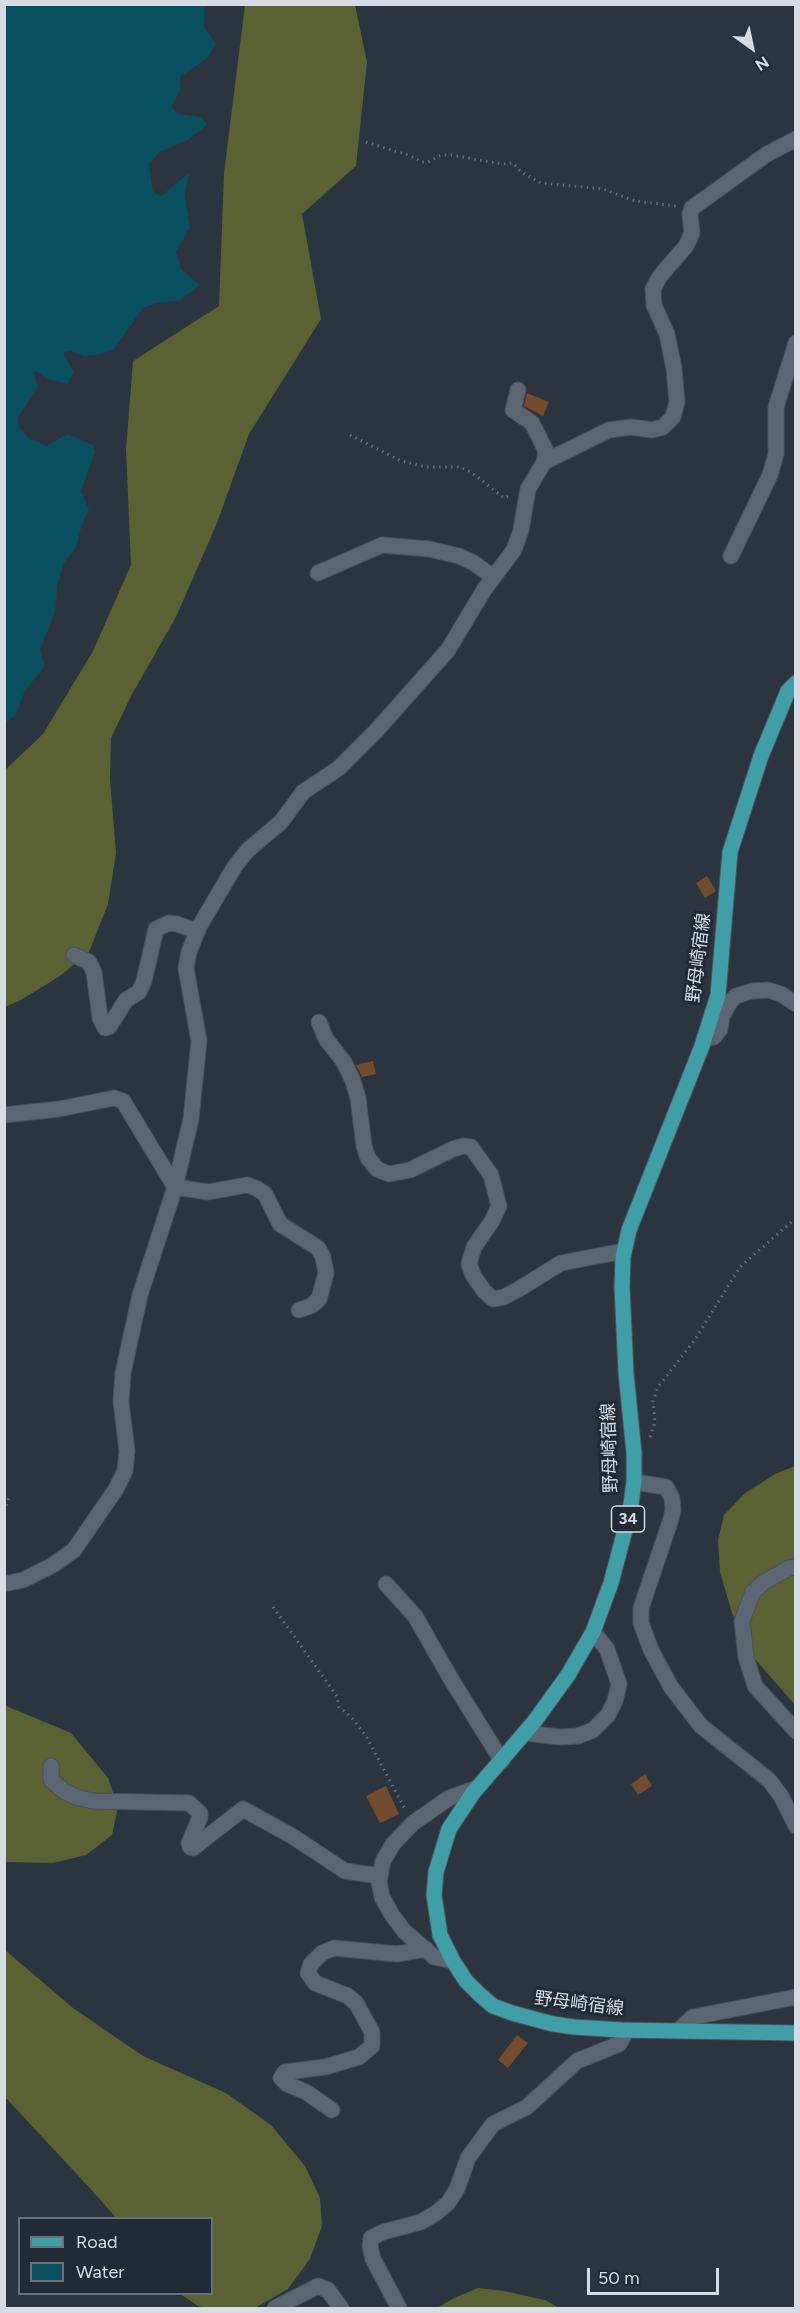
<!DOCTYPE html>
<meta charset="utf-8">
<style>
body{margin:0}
#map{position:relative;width:800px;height:2313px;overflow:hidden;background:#2b343f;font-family:Figtree,sans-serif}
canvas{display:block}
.frame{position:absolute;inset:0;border:6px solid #d7dce4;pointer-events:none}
.legend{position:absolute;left:18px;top:2217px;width:195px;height:78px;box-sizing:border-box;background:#212a35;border:2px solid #6a717b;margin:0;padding:8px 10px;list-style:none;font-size:18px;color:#d7dce4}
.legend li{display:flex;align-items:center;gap:12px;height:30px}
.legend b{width:30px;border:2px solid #6a717b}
.north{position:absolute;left:722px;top:18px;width:60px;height:60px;-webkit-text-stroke:4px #212a35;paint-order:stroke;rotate:147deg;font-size:16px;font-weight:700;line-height:24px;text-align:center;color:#d7dce4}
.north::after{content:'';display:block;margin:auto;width:21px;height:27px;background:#d7dce4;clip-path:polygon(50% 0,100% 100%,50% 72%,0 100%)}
.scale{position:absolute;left:587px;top:2268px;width:132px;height:27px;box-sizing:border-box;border:3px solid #d7dce4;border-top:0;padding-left:8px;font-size:18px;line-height:21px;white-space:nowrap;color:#d7dce4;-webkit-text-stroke:4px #212a35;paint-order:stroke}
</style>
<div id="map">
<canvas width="800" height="2313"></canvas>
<div class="frame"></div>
<ul class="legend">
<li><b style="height:8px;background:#409ea7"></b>Road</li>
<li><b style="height:16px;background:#084f60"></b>Water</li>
</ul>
<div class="north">N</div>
<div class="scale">50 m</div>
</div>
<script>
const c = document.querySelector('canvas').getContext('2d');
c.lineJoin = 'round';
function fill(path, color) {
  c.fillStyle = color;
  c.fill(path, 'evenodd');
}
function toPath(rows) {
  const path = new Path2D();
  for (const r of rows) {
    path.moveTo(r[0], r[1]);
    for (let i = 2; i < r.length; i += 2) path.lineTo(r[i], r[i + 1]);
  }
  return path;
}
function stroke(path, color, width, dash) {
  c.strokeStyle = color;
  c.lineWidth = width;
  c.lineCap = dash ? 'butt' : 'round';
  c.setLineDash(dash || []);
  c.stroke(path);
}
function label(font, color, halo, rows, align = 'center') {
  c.font = font + ' Figtree,"Noto Sans JP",sans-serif';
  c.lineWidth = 6;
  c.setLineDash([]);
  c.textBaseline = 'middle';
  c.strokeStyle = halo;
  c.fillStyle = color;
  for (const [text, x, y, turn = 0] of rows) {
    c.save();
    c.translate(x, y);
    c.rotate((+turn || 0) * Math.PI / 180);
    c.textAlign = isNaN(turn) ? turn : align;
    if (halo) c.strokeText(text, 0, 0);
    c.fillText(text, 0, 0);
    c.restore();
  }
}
fill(toPath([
 [245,5,355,5,367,62,356,166,302,214,321,319,249,434,217,523,176,617,131,696,111,738,110,779,116,853,108,904,89,952,60,976,21,1000,5,1007,5,770,43,734,93,651,131,565,126,449,133,361,219,306,224,173],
 [795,1466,795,1705,747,1650,732,1613,720,1572,718,1540,724,1515,744,1494,775,1474],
 [4,1705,71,1733,108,1778,118,1807,112,1835,86,1855,53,1863,5,1862],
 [5,1950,73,2008,143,2056,226,2093,271,2125,305,2166,320,2198,322,2226,310,2259,288,2289,255,2308,206,2308,198,2306,180,2294,212,2294,212,2218,116,2218,98,2197,5,2097],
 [478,2288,504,2291,545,2300,559,2308,437,2308,454,2298]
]), '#5a6132');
fill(toPath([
 [5,4,205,5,204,27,216,44,207,58,180,77,181,90,171,107,178,114,202,117,207,125,188,140,160,152,149,164,153,192,161,196,189,173,185,195,190,228,176,252,181,269,200,285,179,301,156,303,143,308,114,349,102,354,84,356,71,351,64,352,64,356,74,371,68,384,47,379,36,371,33,373,38,386,18,418,19,427,29,438,47,446,67,434,93,445,95,452,81,491,89,510,82,524,76,548,64,563,58,583,55,612,40,650,45,666,25,691,15,716,5,723]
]), '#084f60');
fill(toPath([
 [527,393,549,402,543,416,524,406],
 [707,876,716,891,705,898,696,883],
 [373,1061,376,1074,362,1077,356,1065],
 [645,1774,652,1786,638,1795,631,1784],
 [386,1786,399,1814,380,1823,366,1796],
 [517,2035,528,2043,508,2068,498,2060]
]), '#734c2e');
const minor = toPath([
 [544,462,609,430,631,427,652,430,663,427,673,417,677,402,674,369,667,334,654,305,653,289,660,276,686,246,692,233,690,214,692,208,767,154,796,139],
 [731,556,770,475,776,454,776,407,796,343],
 [318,573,382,545,429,549,459,556,474,563,493,577],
 [74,955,89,962,94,972,100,1018,105,1028,109,1027,126,1000,139,992,144,981,156,929,169,923,177,924,197,931],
 [319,1022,326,1039,344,1062,353,1081,358,1098,364,1146,368,1158,377,1169,389,1174,410,1170,453,1149,464,1146,471,1147,491,1175,499,1206,492,1221,474,1247,469,1264,473,1275,484,1291,493,1299,504,1297,519,1289,561,1263,624,1251],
 [704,1038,714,1037,720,1029,722,1016,730,1002,736,996,752,991,768,990,781,994,796,1004],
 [4,1115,59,1109,114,1098,123,1101,175,1187,208,1192,247,1185,256,1188,265,1194,280,1224,318,1248,323,1257,326,1273,319,1299,311,1306,299,1310],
 [634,1482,666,1487,672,1498,673,1510,671,1519,641,1608,641,1623,651,1650,671,1687,701,1726,769,1780,781,1796,796,1826],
 [796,1567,789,1568,764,1582,753,1592,742,1621,746,1657,755,1686,796,1731],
 [4,1584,23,1580,53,1565,74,1550,116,1489,125,1471,127,1451,121,1402,123,1373,140,1295,175,1187,191,1119,199,1041,186,968,189,952,199,927,235,866,248,850,281,822,303,792,339,768,376,731,448,650,484,590,514,550,521,530,528,489,544,462,546,451,532,423,513,410,518,390],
 [386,1584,415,1616,451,1679,502,1761],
 [525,1733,560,1737,578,1736,593,1730,608,1715,615,1701,619,1684,607,1649,593,1632],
 [51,1766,51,1780,65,1792,79,1798,93,1801,189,1803,200,1813,200,1817,189,1843,190,1847,193,1848,243,1809,292,1836,345,1871,380,1876],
 [453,1961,434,1957,404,1931,392,1915,382,1897,379,1881,383,1861,393,1844,413,1823,449,1798,477,1788],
 [679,2030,693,2017,796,1997],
 [332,2110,306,2092,287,2084,281,2078,285,2072,325,2067,359,2057,372,2046,372,2032,356,2003,348,1996,315,1983,308,1973,311,1964,322,1953,334,1948,397,1954,426,1949],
 [275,2308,318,2286,328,2290,341,2308],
 [399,2308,373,2259,370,2246,371,2238,383,2232,421,2222,436,2213,448,2203,457,2189,468,2158,493,2124,527,2107,577,2061,619,2044,627,2030]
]);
const primary = toPath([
 [796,683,788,691,761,756,730,852,718,995,702,1046,629,1230,623,1257,622,1287,626,1373,634,1453,634,1482,630,1511,611,1583,593,1632,568,1675,534,1722,473,1793,449,1829,436,1872,434,1895,440,1935,453,1961,466,1981,479,1994,493,2006,512,2013,553,2024,574,2027,622,2030,796,2033]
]);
stroke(minor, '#4a515b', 17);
stroke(primary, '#4a515b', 17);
stroke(toPath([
 [366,142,408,155,422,162,428,162,441,155,451,155,502,164,513,163,521,172,541,183,603,189,635,201,676,206],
 [350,435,401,461,426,467,460,467,471,472,504,498,512,495],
 [650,1437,655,1422,653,1401,658,1387,696,1338,740,1267,796,1218],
 [4,1496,9,1498,4,1511],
 [273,1607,329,1685,337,1696,339,1707,351,1717,366,1736,405,1809]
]), '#676f79', 3, [1.5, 4.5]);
stroke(minor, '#5c6673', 15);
stroke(primary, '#409ea7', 15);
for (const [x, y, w] of [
 [628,1519,33]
]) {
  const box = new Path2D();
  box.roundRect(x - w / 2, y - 13, w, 26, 4.5);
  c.fillStyle = '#212a35';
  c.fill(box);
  stroke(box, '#d7dce4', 1.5);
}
label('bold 16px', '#d7dce4', null, [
 ["34",628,1519]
]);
label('18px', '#d7dce4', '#212a35', [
 ["野母崎宿線",699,958,-83],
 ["野母崎宿線",610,1448,-92],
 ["野母崎宿線",579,2004,7]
]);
</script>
